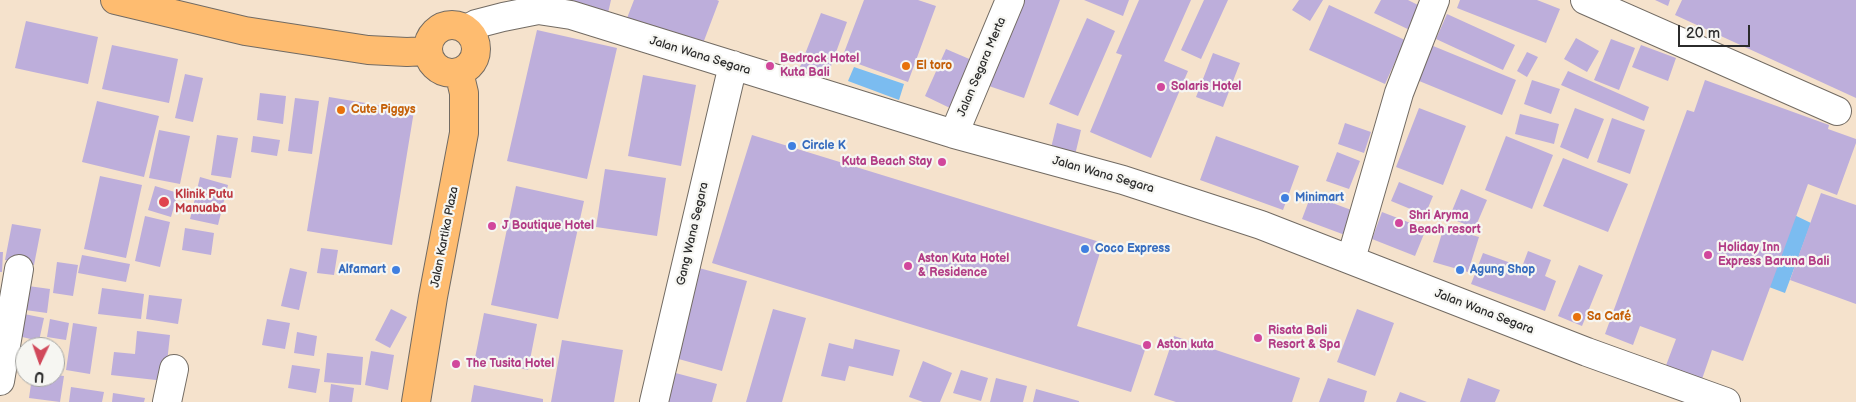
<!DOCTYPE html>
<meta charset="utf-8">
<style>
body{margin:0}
#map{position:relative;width:1856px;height:402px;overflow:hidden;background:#f5e2cc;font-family:"Balsamiq Sans",sans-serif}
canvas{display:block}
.north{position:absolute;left:15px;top:337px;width:50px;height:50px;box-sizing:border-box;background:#f6f6f2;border:1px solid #a5a5a2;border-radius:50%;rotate:183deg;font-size:14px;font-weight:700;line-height:20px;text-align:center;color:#2b2b2b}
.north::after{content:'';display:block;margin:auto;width:18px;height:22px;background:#d1495b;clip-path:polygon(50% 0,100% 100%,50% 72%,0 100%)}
.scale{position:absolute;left:1678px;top:25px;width:72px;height:22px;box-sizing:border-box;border:2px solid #2b2b2b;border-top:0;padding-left:6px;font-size:15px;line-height:18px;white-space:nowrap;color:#2b2b2b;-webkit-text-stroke:4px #f6f6f2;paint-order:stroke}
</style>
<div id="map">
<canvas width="1856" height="402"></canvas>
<div class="north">U</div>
<div class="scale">20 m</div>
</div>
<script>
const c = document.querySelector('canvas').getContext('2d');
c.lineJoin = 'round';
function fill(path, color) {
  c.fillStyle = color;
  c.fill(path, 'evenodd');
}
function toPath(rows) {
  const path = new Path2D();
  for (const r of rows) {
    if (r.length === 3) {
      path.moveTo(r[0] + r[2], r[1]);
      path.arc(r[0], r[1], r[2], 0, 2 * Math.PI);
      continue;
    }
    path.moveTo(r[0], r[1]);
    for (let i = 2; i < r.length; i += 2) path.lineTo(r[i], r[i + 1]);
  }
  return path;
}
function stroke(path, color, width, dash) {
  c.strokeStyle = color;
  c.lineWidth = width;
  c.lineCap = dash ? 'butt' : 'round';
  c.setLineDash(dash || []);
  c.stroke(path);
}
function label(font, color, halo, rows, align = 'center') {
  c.font = font + ' "Balsamiq Sans",sans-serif';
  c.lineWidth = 4.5;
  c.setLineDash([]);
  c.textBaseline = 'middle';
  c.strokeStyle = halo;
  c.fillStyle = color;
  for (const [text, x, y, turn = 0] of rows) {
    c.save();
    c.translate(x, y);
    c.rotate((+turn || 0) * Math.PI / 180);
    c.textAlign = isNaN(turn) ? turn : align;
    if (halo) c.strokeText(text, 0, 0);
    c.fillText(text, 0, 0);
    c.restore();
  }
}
fill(toPath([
 [854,67,904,84,899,100,848,81],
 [1788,212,1811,223,1785,293,1761,284]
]), '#7bbcf0');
fill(toPath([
 [566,0,611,0,608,13,565,3],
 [634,0,717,0,719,1,699,54,624,26],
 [864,0,918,0,936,6,908,82,842,58],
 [1017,0,1060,0,1024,98,986,85],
 [1084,0,1129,0,1123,16],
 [1139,0,1191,0,1164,61,1188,71,1151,158,1090,132,1122,55,1116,53],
 [1204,0,1228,0,1201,59,1181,50],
 [1299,0,1323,0,1310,21,1292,10],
 [1381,0,1408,0,1428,10,1416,33,1374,13],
 [1460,0,1537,0,1560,9,1546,43,1457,8],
 [1655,0,1670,0,1668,6],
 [1682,0,1856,0,1856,98,1675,15],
 [1329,5,1405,40,1385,84,1309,50],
 [821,13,847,22,827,77,800,67],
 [1447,14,1515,45,1503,70,1436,39],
 [1087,18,1115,31,1078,116,1049,104],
 [26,21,98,37,88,84,15,68],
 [537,30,617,48,587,179,507,161],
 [1576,38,1599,51,1587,72,1564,59],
 [1611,39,1635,48,1619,90,1594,80],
 [1421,41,1516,80,1502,115,1407,76],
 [112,45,178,59,169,103,102,89],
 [1641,45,1676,58,1668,81,1632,67],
 [946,49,974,61,952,109,925,96],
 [1527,52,1538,57,1527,77,1517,71],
 [1213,53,1240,63,1223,107,1196,97],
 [1568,71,1649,107,1644,121,1561,85],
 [185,74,203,78,193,122,175,118],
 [643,75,696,85,681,166,628,156],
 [1532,80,1560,89,1551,114,1524,104],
 [1705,80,1829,125,1828,129,1856,139,1856,143,1837,195,1808,184,1743,361,1712,350,1701,382,1665,368,1676,339,1640,326,1633,345,1605,334,1687,110,1694,112],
 [260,93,286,96,283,124,257,120],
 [329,97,414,111,392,245,307,231],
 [295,98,319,101,312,154,288,151],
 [97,101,159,116,144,177,82,162],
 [1419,108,1466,126,1443,185,1396,167],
 [1575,108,1604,119,1588,159,1560,147],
 [1520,114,1559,124,1554,144,1515,134],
 [1612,118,1645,130,1630,174,1597,162],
 [1057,123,1081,130,1075,155,1051,148],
 [1345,123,1371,132,1364,153,1338,144],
 [159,130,190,136,180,184,149,178],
 [217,135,238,138,231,178,211,175],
 [752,135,1103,243,1077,326,1146,347,1131,392,712,263],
 [253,136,280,140,277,156,251,152],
 [1216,136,1299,166,1283,210,1200,180],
 [1506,136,1553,155,1532,209,1485,190],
 [1337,152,1360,161,1349,189,1326,181],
 [1563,158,1628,184,1608,232,1543,206],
 [605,169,666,178,657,236,596,227],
 [100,176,142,185,126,258,84,249],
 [200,177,228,185,218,225,190,219],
 [1399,182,1433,196,1425,215,1391,201],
 [155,186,178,193,171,217,148,210],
 [516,186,584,201,558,319,491,305],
 [1461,189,1487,200,1475,228,1449,218],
 [1821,193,1856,205,1856,304,1790,280],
 [1311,195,1354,211,1345,235,1302,219],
 [1382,212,1426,229,1415,256,1372,239],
 [145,216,170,222,160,267,135,261],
 [12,224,41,229,34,265,5,260],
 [1444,227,1479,237,1468,272,1433,262],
 [185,228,214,233,211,255,182,250],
 [321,248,338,250,334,275,317,273],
 [1528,251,1551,260,1545,276,1556,281,1545,311,1471,284,1483,253,1522,267],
 [0,252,3,252,2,272,0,272],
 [82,255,130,264,126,282,78,273],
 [57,262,78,265,73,296,53,293],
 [1579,265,1603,275,1582,326,1558,316],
 [290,268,307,272,299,310,281,306],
 [699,268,747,281,722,371,675,358],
 [21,285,50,289,47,313,18,309],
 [102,288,144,294,141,319,98,314],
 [149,295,182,299,178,324,146,319],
 [391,309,407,317,390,348,375,340],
 [773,309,806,318,782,402,746,402],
 [1357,309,1394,323,1375,376,1337,362],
 [19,313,44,318,39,341,14,335],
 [484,313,537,324,528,370,475,358],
 [50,319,69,323,66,340,47,337],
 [267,319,290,323,285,349,262,345],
 [73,323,97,327,90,374,66,370],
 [137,331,170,335,165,381,111,375,114,352,135,354],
 [297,332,317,336,314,356,294,353],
 [1174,336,1300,378,1292,402,1176,402,1154,395],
 [855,339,900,350,893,376,849,366,845,381,821,376,829,343,853,349],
 [562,340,623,350,614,402,551,402],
 [55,348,60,349,57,368,55,367],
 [371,351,394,355,388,390,365,385],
 [327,353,363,357,361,385,324,382],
 [923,361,952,373,940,402,923,402,909,397],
 [292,365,320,369,316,393,288,388],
 [961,370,988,378,981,401,953,393],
 [668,371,717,384,712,402,660,402],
 [55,375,64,376,60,402,29,398,32,377,55,377],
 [996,378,1027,386,1023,402,990,402],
 [1328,378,1367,391,1364,402,1319,402],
 [1468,378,1500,390,1495,402,1460,402],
 [331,384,354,388,352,402,329,402],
 [474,385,543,399,543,402,471,402],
 [71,387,104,392,102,402,69,402],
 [1036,389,1079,401,1079,402,1033,402],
 [1400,392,1427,402,1396,402],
 [113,393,145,398,144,402,112,402]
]), '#bdaedb');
const minor = toPath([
 [1585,0,1837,111],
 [467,29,476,24,503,17,538,10,571,15,954,134,1123,180,1261,225,1587,352,1726,402],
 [954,134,1010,0],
 [1351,259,1399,93,1435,0],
 [0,381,19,269],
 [167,402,174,369],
 [654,402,733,65]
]);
const major = toPath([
 [115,0,245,31,368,50,407,52,427,51],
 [452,49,24],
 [416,402,433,297,464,133,464,93,459,72]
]);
stroke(minor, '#726b63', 30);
stroke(major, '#726b63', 30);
stroke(minor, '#fff', 28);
stroke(major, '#febc70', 28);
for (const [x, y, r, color] of [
 [770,66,5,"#d1479c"],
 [906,66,5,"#e8710a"],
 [1161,87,5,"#d1479c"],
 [341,110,5,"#e8710a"],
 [792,146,5,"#3f7fe0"],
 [942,162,5,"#d1479c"],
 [1285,198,5,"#3f7fe0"],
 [164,202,6,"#e0444e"],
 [1399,223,5,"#d1479c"],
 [492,226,5,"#d1479c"],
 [1085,249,5,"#3f7fe0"],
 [1708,255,5,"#d1479c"],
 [908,266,5,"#d1479c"],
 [396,270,5,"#3f7fe0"],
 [1460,270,5,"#3f7fe0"],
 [1577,317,5,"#e8710a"],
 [1258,338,5,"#d1479c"],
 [1147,345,5,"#d1479c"],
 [456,364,5,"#d1479c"]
]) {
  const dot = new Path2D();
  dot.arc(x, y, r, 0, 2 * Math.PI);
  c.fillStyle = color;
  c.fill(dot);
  stroke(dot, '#f6f6f2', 2);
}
label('12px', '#2b2b2b', '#f6f6f2', [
 ["Jalan Wana Segara",700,56,17],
 ["Jalan Segara Merta",982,67,-67],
 ["Jalan Wana Segara",1103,175,16],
 ["Gang Wana Segara",693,234,-77],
 ["Jalan Kartika Plaza",445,237,-79],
 ["Jalan Wana Segara",1484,312,21]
]);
label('bold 12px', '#b23c85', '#f6f6f2', [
 ["Bedrock Hotel",780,59],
 ["Kuta Bali",780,73],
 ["Solaris Hotel",1171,87],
 ["Kuta Beach Stay",932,162,"right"],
 ["Shri Aryma",1409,216],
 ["Beach resort",1409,230],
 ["J Boutique Hotel",502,226],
 ["Holiday Inn",1718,248],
 ["Express Baruna Bali",1718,262],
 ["Aston Kuta Hotel",918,259],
 ["& Residence",918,273],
 ["Risata Bali",1268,331],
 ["Resort & Spa",1268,345],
 ["Aston kuta",1157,345],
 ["The Tusita Hotel",466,364]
], 'left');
label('bold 12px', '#c56008', '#f6f6f2', [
 ["El toro",916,66],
 ["Cute Piggys",351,110],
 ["Sa Café",1587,317]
], 'left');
label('bold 12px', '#366cbe', '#f6f6f2', [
 ["Circle K",802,146],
 ["Minimart",1295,198],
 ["Coco Express",1095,249],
 ["Alfamart",386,270,"right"],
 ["Agung Shop",1470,270]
], 'left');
label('bold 12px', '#be3a42', '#f6f6f2', [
 ["Klinik Putu",175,195],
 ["Manuaba",175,209]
], 'left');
</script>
